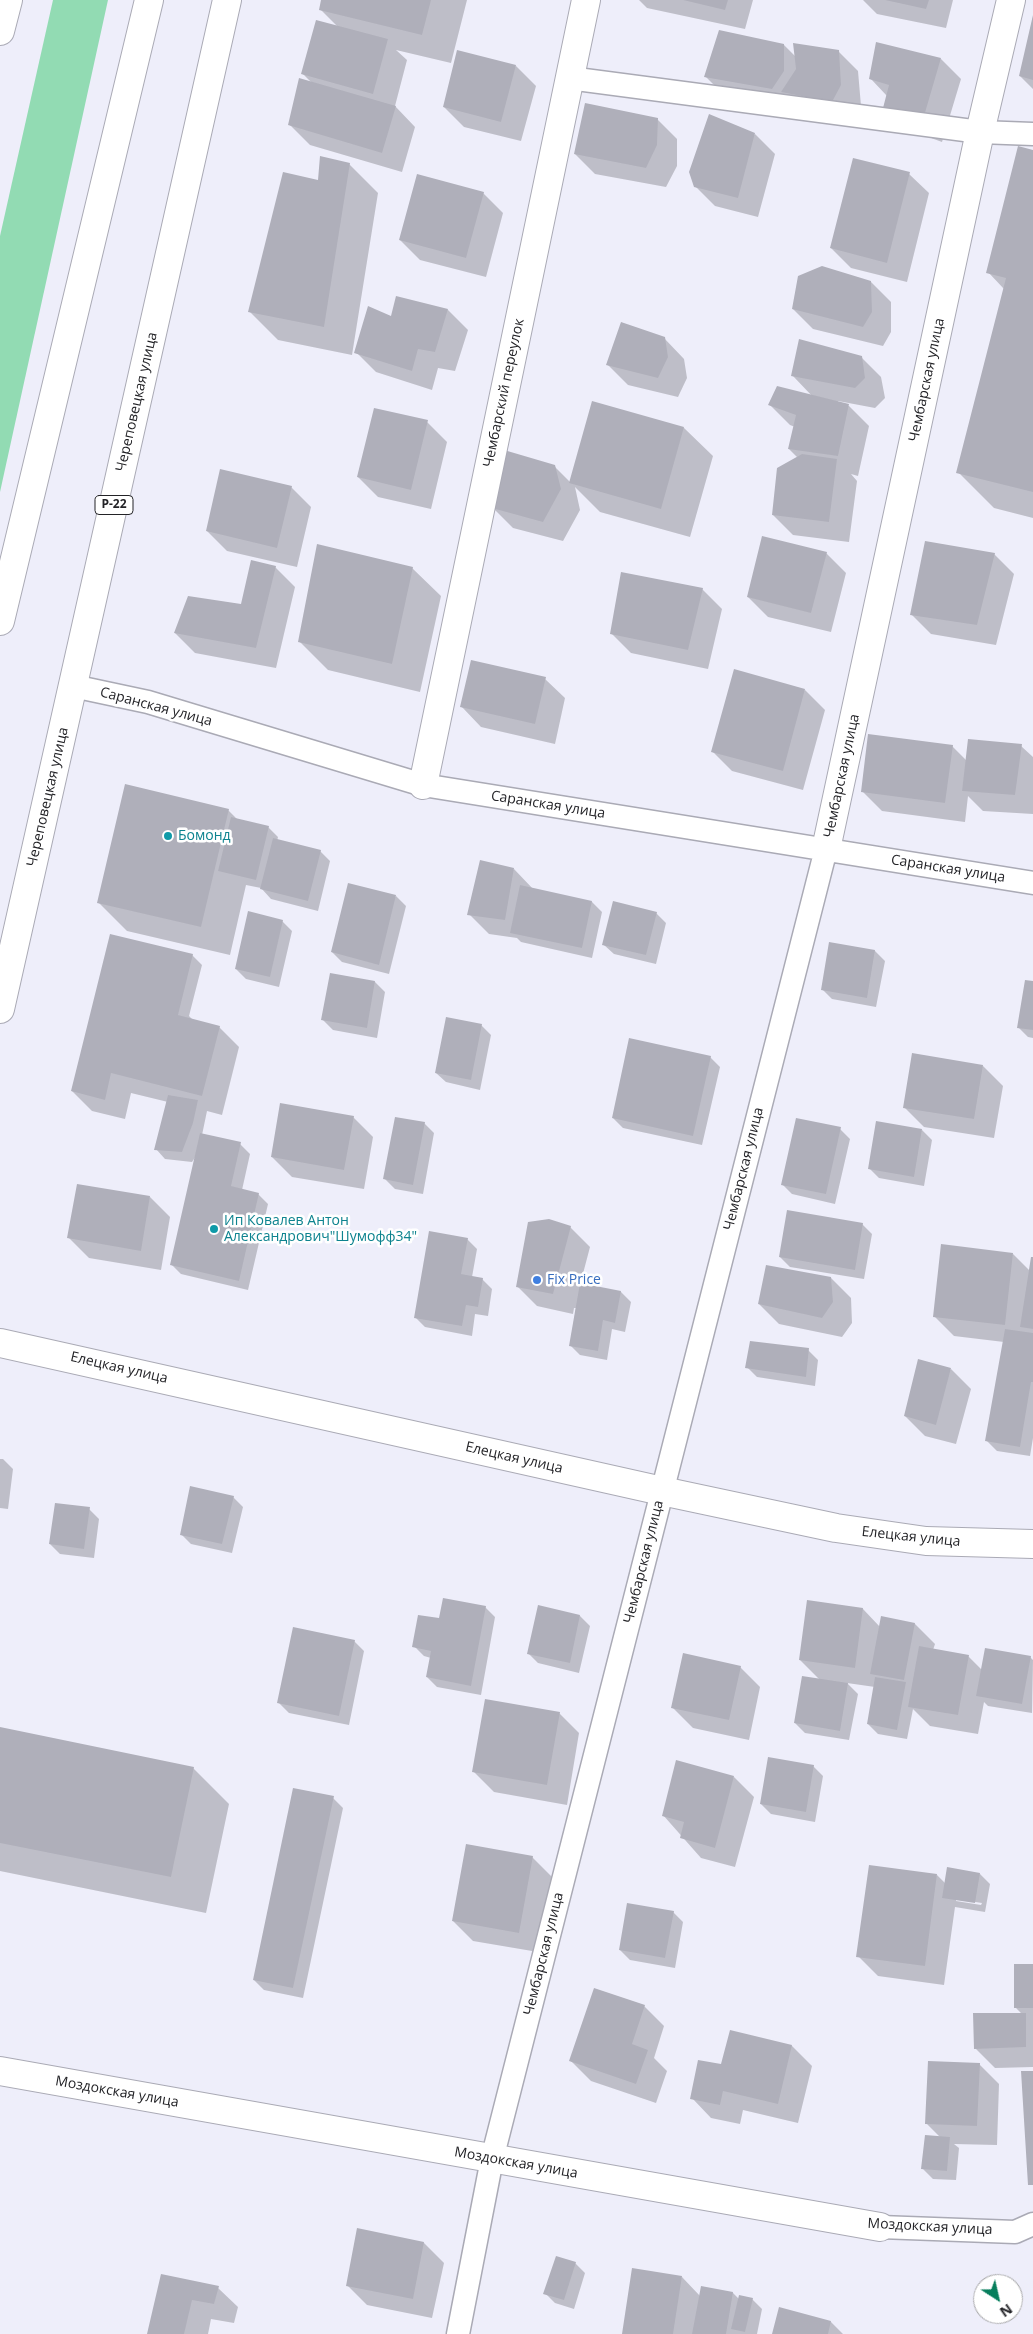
<!DOCTYPE html>
<meta charset="utf-8">
<style>
body{margin:0}
#map{position:relative;width:1033px;height:2334px;overflow:hidden;background:#eeeefa;font-family:"Open Sans",sans-serif}
canvas{display:block}
.north{position:absolute;left:973px;top:2274px;width:50px;height:50px;box-sizing:border-box;background:#fff;border:1px solid #a7a7a9;border-radius:50%;rotate:145deg;font-size:14px;font-weight:700;line-height:20px;text-align:center;color:#232327}
.north::after{content:'';display:block;margin:auto;width:18px;height:22px;background:#067e5c;clip-path:polygon(50% 0,100% 100%,50% 72%,0 100%)}
</style>
<div id="map">
<canvas width="1033" height="2334"></canvas>
<div class="north">N</div>
</div>
<script>
const c = document.querySelector('canvas').getContext('2d');
c.lineJoin = 'round';
function fill(path, color) {
  c.fillStyle = color;
  c.fill(path, 'evenodd');
}
function toPath(rows) {
  const path = new Path2D();
  for (const r of rows) {
    path.moveTo(r[0], r[1]);
    for (let i = 2; i < r.length; i += 2) path.lineTo(r[i], r[i + 1]);
  }
  return path;
}
function stroke(path, color, width, dash) {
  c.strokeStyle = color;
  c.lineWidth = width;
  c.lineCap = dash ? 'butt' : 'round';
  c.setLineDash(dash || []);
  c.stroke(path);
}
function label(font, color, halo, rows, align = 'center') {
  c.font = font + ' "Open Sans",sans-serif';
  c.lineWidth = 5;
  c.setLineDash([]);
  c.textBaseline = 'middle';
  c.strokeStyle = halo;
  c.fillStyle = color;
  for (const [text, x, y, turn = 0] of rows) {
    c.save();
    c.translate(x, y);
    c.rotate((+turn || 0) * Math.PI / 180);
    c.textAlign = isNaN(turn) ? turn : align;
    if (halo) c.strokeText(text, 0, 0);
    c.fillText(text, 0, 0);
    c.restore();
  }
}
fill(toPath([
 [53,0,108,0,0,492,0,236]
]), '#92dbb3');
fill(toPath([
 [323,0,467,0,451,63,396,50,407,60,395,106,415,127,402,172,310,145,290,125,312,83,303,74,338,27,320,9],
 [639,0,753,0,745,29,647,8],
 [863,0,953,0,946,28,877,14],
 [1033,17,1033,89,1020,76],
 [784,45,796,57,838,51,858,71,861,106,726,97,706,77],
 [941,59,961,79,942,142,904,128,887,96,871,79],
 [516,66,536,86,521,141,464,127,444,107],
 [657,119,677,139,677,166,666,187,595,174,575,154],
 [755,134,775,154,758,217,715,206,695,186],
 [1033,151,1033,518,994,508,958,472,1004,289,988,272],
 [349,164,378,193,352,355,278,340,249,311,319,181],
 [909,174,929,193,907,282,851,268,831,248],
 [483,193,503,213,486,277,420,260,400,240],
 [871,282,891,302,891,332,883,346,813,329,793,309],
 [448,310,468,330,455,371,438,368,432,390,376,372,356,352,392,318],
 [664,338,684,359,687,378,678,397,628,385,608,365],
 [861,357,881,377,885,398,875,408,838,401,838,403,849,406,869,426,858,476,851,474,857,481,849,542,793,535,773,515,798,458,789,449,795,427,790,425,770,405,813,397,793,376],
 [593,403,684,428,713,456,690,537,600,512,575,487,580,510,563,541,513,528,493,508,555,467,571,483],
 [427,422,447,442,431,509,378,497,358,477],
 [291,487,311,507,297,567,227,551,207,531],
 [826,553,846,573,831,632,768,617,748,597],
 [994,554,1014,574,996,645,931,634,911,614],
 [275,567,295,587,276,668,195,653,175,633,241,605],
 [412,568,441,596,420,692,328,670,299,641],
 [702,589,722,609,708,669,631,653,611,633],
 [545,679,565,698,555,744,481,727,462,707],
 [805,690,825,710,803,790,732,771,712,751],
 [952,746,967,761,1021,746,1033,757,1033,814,983,811,968,796,965,822,882,811,862,791],
 [228,810,238,820,268,827,278,837,277,841,320,851,330,861,318,911,271,899,261,888,246,885,230,955,127,931,98,902],
 [514,869,534,890,592,902,602,912,592,958,521,942,517,938,489,934,469,914],
 [396,896,406,906,389,974,342,962,332,952],
 [656,913,666,923,656,964,614,954,604,945],
 [282,921,292,931,279,987,246,979,236,969],
 [830,944,875,951,885,961,876,1007,832,999,822,989],
 [192,955,202,965,189,1016,194,1021,219,1027,239,1047,222,1115,207,1111,202,1135,240,1144,250,1154,242,1190,258,1194,268,1204,248,1290,181,1274,171,1264,196,1156,192,1162,165,1159,156,1149,168,1102,131,1093,125,1119,92,1111,72,1091],
 [331,974,375,982,385,992,377,1038,333,1030,323,1020],
 [1033,983,1033,1038,1028,1037,1018,1027],
 [481,1025,491,1035,480,1090,446,1082,436,1073],
 [710,1057,720,1067,702,1145,623,1128,613,1118],
 [983,1066,1003,1086,994,1138,924,1127,904,1107],
 [353,1117,373,1137,364,1189,292,1177,272,1157],
 [424,1123,434,1133,423,1194,395,1189,385,1179],
 [840,1129,850,1139,835,1204,792,1194,782,1184],
 [922,1130,932,1140,924,1186,879,1178,869,1168],
 [150,1197,170,1217,161,1270,89,1258,69,1238],
 [862,1224,872,1234,864,1279,790,1267,780,1257],
 [570,1227,590,1247,580,1285,621,1292,631,1302,625,1332,612,1329,607,1360,580,1355,570,1345,576,1308,574,1308,573,1314,537,1306,517,1286],
 [467,1239,477,1249,472,1277,482,1279,492,1289,488,1316,475,1314,472,1336,425,1327,415,1317],
 [1013,1254,1030,1271,1033,1258,1033,1438,1030,1456,997,1451,987,1441,1004,1342,954,1336,934,1316],
 [831,1278,851,1298,852,1323,842,1337,779,1324,759,1304],
 [808,1350,818,1360,815,1386,757,1377,747,1367],
 [951,1369,971,1389,956,1444,925,1436,905,1416],
 [0,1459,3,1459,13,1469,8,1509,0,1508],
 [233,1497,243,1507,232,1553,191,1544,181,1534],
 [89,1509,99,1519,94,1558,60,1554,50,1544],
 [808,1601,863,1609,880,1627,915,1624,935,1644,933,1650,968,1656,982,1670,1030,1657,1033,1660,1032,1713,988,1706,984,1702,978,1734,930,1726,913,1709,907,1739,878,1734,868,1724,875,1687,847,1683,858,1694,849,1740,805,1733,795,1723,820,1680,800,1660],
 [485,1607,495,1617,481,1695,437,1687,427,1677,431,1658,424,1656,414,1646,440,1620],
 [539,1607,580,1616,590,1626,579,1673,538,1663,528,1653],
 [354,1641,364,1651,349,1725,289,1713,279,1703],
 [740,1667,760,1687,749,1740,693,1728,673,1708],
 [559,1713,579,1733,567,1805,494,1792,474,1772],
 [0,1729,193,1768,229,1804,206,1913,0,1871],
 [813,1766,823,1776,815,1822,771,1814,761,1804],
 [734,1777,754,1797,735,1867,701,1858,663,1815],
 [333,1798,343,1808,303,1998,264,1990,254,1980],
 [532,1857,552,1877,538,1952,473,1941,453,1921],
 [980,1874,990,1884,985,1912,955,1907,944,1985,878,1976,858,1956,937,1875,946,1884],
 [956,1899,982,1903,981,1905,956,1901],
 [673,1912,683,1922,675,1968,630,1960,620,1950],
 [1033,1965,1033,2067,995,2068,975,2048,1022,2014,1016,2008],
 [644,2006,664,2026,654,2058,667,2071,656,2103,591,2081,571,2061],
 [731,2031,792,2046,812,2066,798,2123,743,2110,740,2124,711,2118,692,2098,722,2066],
 [979,2064,999,2084,997,2145,954,2144,959,2148,956,2180,933,2179,923,2169,941,2138,926,2123],
 [358,2230,424,2243,444,2263,432,2318,367,2305,347,2285],
 [575,2263,585,2273,574,2309,555,2303,545,2293],
 [162,2275,218,2288,238,2307,234,2323,211,2319,208,2334,148,2334],
 [682,2277,700,2296,733,2293,739,2299,752,2299,762,2309,757,2334,623,2334],
 [831,2322,843,2334,774,2334]
]), '#0003');
fill(toPath([
 [321,0,431,0,422,35,319,10],
 [683,0,728,0,725,10],
 [885,0,929,0,926,9],
 [1033,15,1033,80,1019,76],
 [316,20,388,39,373,94,301,74],
 [719,30,784,44,784,71,772,89,704,77],
 [876,42,941,58,922,123,883,108,889,85,869,79],
 [793,43,839,50,841,85,832,102,781,92,796,69],
 [457,50,516,65,501,122,443,107],
 [299,78,396,106,382,153,288,125],
 [585,103,658,118,657,145,646,168,574,154],
 [709,114,755,133,738,198,694,187,689,172],
 [1018,146,1033,150,1033,492,956,473,1006,278,986,273],
 [320,156,350,163,324,327,248,312,283,172,318,180],
 [853,158,910,172,887,263,830,248],
 [417,174,484,192,466,258,399,240],
 [822,266,871,281,872,312,863,327,792,309,798,276],
 [396,296,448,309,435,352,418,349,412,371,354,353,368,306,391,316],
 [621,322,665,337,668,357,658,378,606,365],
 [799,339,862,356,865,378,855,388,791,376],
 [777,386,849,404,838,456,788,449,796,415,768,405],
 [592,401,684,427,661,509,569,483],
 [374,408,428,420,411,490,357,477],
 [504,450,555,465,561,489,543,522,492,508],
 [802,454,837,459,829,522,772,515,777,468],
 [220,469,292,486,277,548,206,531],
 [762,536,827,552,811,613,747,597],
 [925,541,995,553,977,625,910,615],
 [317,544,413,567,392,664,298,642],
 [251,560,276,566,256,648,174,633,188,596,241,604],
 [621,572,703,588,688,650,610,634],
 [471,660,546,677,535,724,460,707],
 [734,669,805,689,783,771,711,752],
 [868,734,953,745,945,803,861,792],
 [968,739,1022,744,1015,795,962,791],
 [125,784,229,809,201,927,97,903],
 [231,817,269,826,256,880,218,871],
 [273,838,321,850,308,901,260,889],
 [480,860,514,868,505,920,467,915],
 [348,883,396,895,379,965,331,952],
 [520,885,592,901,582,948,510,933],
 [613,901,657,912,646,955,602,945],
 [248,911,283,920,270,977,235,969],
 [110,934,193,954,178,1015,220,1026,202,1096,111,1073,105,1100,71,1091],
 [829,942,875,950,867,998,821,990],
 [330,973,375,981,367,1028,321,1020],
 [1025,980,1033,981,1033,1030,1017,1028],
 [446,1017,482,1024,471,1080,435,1073],
 [629,1038,711,1056,693,1136,612,1118],
 [912,1053,983,1065,974,1119,903,1108],
 [168,1095,198,1100,193,1123,182,1152,154,1150],
 [280,1103,354,1116,344,1170,271,1157],
 [395,1117,425,1122,413,1185,383,1179],
 [796,1118,841,1127,826,1194,781,1185],
 [876,1121,922,1129,914,1177,868,1169],
 [200,1133,241,1142,231,1186,259,1193,239,1281,170,1265],
 [77,1184,150,1196,141,1251,67,1238],
 [787,1210,863,1223,855,1270,779,1257],
 [549,1219,571,1226,553,1294,516,1287,528,1222],
 [429,1231,468,1238,461,1274,483,1278,478,1307,466,1305,462,1326,414,1318],
 [941,1244,1013,1253,1005,1325,933,1317],
 [1031,1257,1033,1257,1033,1329,1020,1327],
 [766,1265,831,1277,833,1302,822,1318,758,1304],
 [580,1283,621,1291,615,1323,603,1320,598,1351,569,1346],
 [1005,1329,1033,1333,1033,1382,1031,1382,1020,1447,985,1441],
 [750,1341,809,1348,806,1377,745,1368],
 [918,1359,951,1368,936,1425,904,1416],
 [190,1486,234,1496,222,1544,180,1535],
 [55,1503,90,1507,84,1549,49,1544],
 [443,1598,486,1606,471,1686,426,1677,431,1651,412,1647,418,1615,439,1618],
 [807,1600,863,1608,855,1668,799,1660],
 [538,1605,580,1615,570,1663,527,1654],
 [881,1616,915,1623,904,1680,870,1674],
 [293,1627,355,1640,339,1716,277,1703],
 [919,1646,969,1655,958,1715,908,1707],
 [985,1648,1031,1656,1022,1704,976,1696],
 [683,1653,741,1666,729,1720,671,1708],
 [802,1676,848,1683,840,1731,794,1723],
 [875,1677,906,1682,897,1730,867,1724],
 [485,1699,560,1712,547,1785,472,1772],
 [0,1727,194,1767,171,1877,0,1843],
 [768,1757,814,1765,806,1812,760,1804],
 [676,1760,734,1776,715,1848,680,1838,684,1822,662,1816],
 [293,1788,334,1796,293,1988,253,1980],
 [466,1844,533,1856,519,1933,452,1921],
 [869,1865,937,1874,925,1966,856,1957],
 [947,1867,980,1873,975,1903,942,1898],
 [627,1903,674,1911,665,1958,619,1950],
 [1014,1964,1033,1964,1033,2008,1014,2008],
 [594,1988,645,2005,632,2044,648,2050,636,2084,569,2061],
 [973,2013,1026,2013,1026,2047,974,2049],
 [730,2030,792,2045,778,2104,723,2091,720,2105,690,2099,698,2060,721,2064],
 [928,2061,980,2063,977,2126,925,2124],
 [1021,2071,1033,2071,1033,2185,1028,2185],
 [925,2135,950,2137,947,2171,921,2169],
 [357,2228,424,2242,413,2299,346,2286],
 [556,2256,576,2262,564,2300,543,2294],
 [632,2268,682,2276,673,2334,622,2334],
 [161,2274,219,2286,214,2304,192,2300,184,2334,147,2334],
 [701,2286,733,2292,726,2334,692,2334],
 [739,2295,753,2298,745,2332,731,2329],
 [779,2307,831,2321,828,2334,772,2334]
]), '#afafba');
const lane = toPath([
 [569,78,980,132,1033,134],
 [73,686,148,702,423,785,1033,883],
 [880,2227,1015,2232,1033,2224],
 [458,2334,492,2159,826,849]
]);
const street = toPath([
 [0,31,8,0],
 [423,785,586,0],
 [826,849,980,132,1011,0],
 [0,2071,880,2227]
]);
const secondary = toPath([
 [0,1343,662,1491,836,1528,926,1541,1033,1544]
]);
const highway = toPath([
 [0,621,149,0],
 [0,1009,227,0]
]);
stroke(lane, '#aaaab5', 25);
stroke(street, '#aaaab5', 30);
stroke(secondary, '#aaaab5', 30);
stroke(highway, '#aaaab5', 30);
stroke(lane, '#fff', 22);
stroke(street, '#fff', 28);
stroke(secondary, '#fff', 28);
stroke(highway, '#fff', 28);
for (const [x, y, r, color] of [
 [168,836,5,"#0f9aa8"],
 [214,1229,5,"#0f9aa8"],
 [537,1280,5,"#3f7fe0"]
]) {
  const dot = new Path2D();
  dot.arc(x, y, r, 0, 2 * Math.PI);
  c.fillStyle = color;
  c.fill(dot);
  stroke(dot, '#fff', 2);
}
for (const [x, y, w] of [
 [114,505,38]
]) {
  const box = new Path2D();
  box.roundRect(x - w / 2, y - 9.5, w, 19, 4);
  c.fillStyle = '#fff';
  c.fill(box);
  stroke(box, '#232327', 1);
}
label('bold 12px', '#232327', null, [
 ["Р-22",114,505]
]);
label('14px', '#232327', '#fff', [
 ["Чембарская улица",927,380,-78],
 ["Чембарский переулок",504,393,-78],
 ["Череповецкая улица",137,402,-77],
 ["Саранская улица",156,707,15],
 ["Чембарская улица",842,776,-78],
 ["Череповецкая улица",48,797,-77],
 ["Саранская улица",548,805,9],
 ["Саранская улица",948,869,9],
 ["Чембарская улица",744,1169,-76],
 ["Елецкая улица",119,1368,13],
 ["Елецкая улица",514,1458,13],
 ["Елецкая улица",911,1537,6],
 ["Чембарская улица",644,1562,-76],
 ["Чембарская улица",544,1954,-76],
 ["Моздокская улица",117,2092,10],
 ["Моздокская улица",516,2163,10],
 ["Моздокская улица",930,2227,3]
]);
label('14px', '#0d838f', '#fff', [
 ["Бомонд",178,836],
 ["Ип Ковалев Антон",224,1221],
 ["Александрович\"Шумофф34\"",224,1237]
], 'left');
label('14px', '#366cbe', '#fff', [
 ["Fix Price",547,1280]
], 'left');
</script>
